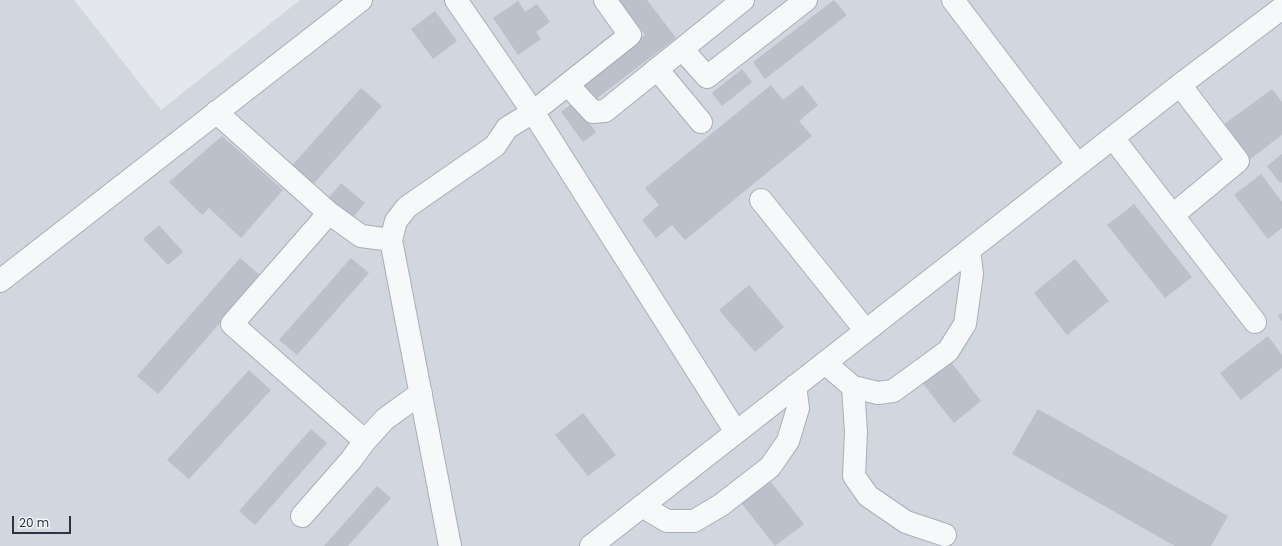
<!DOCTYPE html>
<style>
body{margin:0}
#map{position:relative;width:1282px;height:546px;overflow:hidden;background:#e4e7ec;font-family:Poppins,sans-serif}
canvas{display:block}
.scale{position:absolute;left:12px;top:516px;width:59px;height:18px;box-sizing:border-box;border:2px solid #2b3445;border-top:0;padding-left:5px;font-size:12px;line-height:14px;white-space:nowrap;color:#2b3445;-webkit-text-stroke:3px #f4f6f9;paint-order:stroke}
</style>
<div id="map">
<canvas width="1282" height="546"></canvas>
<div class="scale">20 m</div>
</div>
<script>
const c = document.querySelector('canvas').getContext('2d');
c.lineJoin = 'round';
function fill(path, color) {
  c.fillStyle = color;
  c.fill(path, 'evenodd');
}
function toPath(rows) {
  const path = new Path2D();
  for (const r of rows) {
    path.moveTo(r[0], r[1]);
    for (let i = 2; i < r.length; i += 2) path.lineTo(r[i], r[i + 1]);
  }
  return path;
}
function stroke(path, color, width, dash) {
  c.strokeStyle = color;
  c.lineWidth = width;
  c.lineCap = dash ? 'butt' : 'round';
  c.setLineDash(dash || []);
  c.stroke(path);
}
fill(toPath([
 [0,0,74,0,161,110,300,0,1282,0,1282,546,0,546]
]), '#d2d6de');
fill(toPath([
 [618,0,647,0,676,38,592,102,580,85,645,35],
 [834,0,847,15,765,79,753,62],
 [518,1,525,12,537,4,550,22,536,32,541,39,518,55,493,18],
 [435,11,457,41,433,59,411,29],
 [742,69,752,82,722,106,712,93],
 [771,85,783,100,802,85,818,105,799,121,812,136,685,240,672,225,656,238,642,220,659,205,645,188],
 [361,88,382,106,310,188,289,169],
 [1272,89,1282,102,1282,135,1249,160,1223,125],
 [574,102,596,132,583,142,561,112],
 [222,136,283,190,241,238,209,208,202,215,169,182],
 [1282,154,1282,182,1280,183,1267,166],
 [1261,174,1282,202,1282,228,1268,239,1234,195],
 [341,183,365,203,352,219,328,199],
 [1134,204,1192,277,1165,298,1107,225],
 [159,225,183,252,168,265,143,239],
 [240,258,261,276,158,394,137,376],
 [351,258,369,273,297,355,279,340],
 [1075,259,1109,301,1067,335,1034,293],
 [749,285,784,327,755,352,719,310],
 [1282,313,1282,321,1278,316],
 [1268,336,1282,355,1282,368,1241,400,1220,373],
 [948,358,981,401,954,423,920,380],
 [249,370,271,390,189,479,167,460],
 [1038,409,1228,516,1211,546,1175,546,1012,454],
 [583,413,616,455,588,476,555,435],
 [311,429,327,443,255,525,239,511],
 [768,478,804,524,775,546,739,500],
 [377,486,391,498,348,546,324,546]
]), '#bbc0ca');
const minor = toPath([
 [456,0,533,112,736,432],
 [953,0,1078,165],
 [682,49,707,77,806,0],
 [657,69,701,122],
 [568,85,593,112,605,111,743,0],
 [216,112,329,213,361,236,391,240],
 [1113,138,1255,322],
 [761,200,866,331],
 [329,213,232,324,365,441],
 [1173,215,1238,161,1180,85],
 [0,281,361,0],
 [825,363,853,387,878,393,893,391,948,351,965,324,972,274,969,250],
 [853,387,856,432,854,476,868,496,906,522,945,535],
 [642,506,667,521,694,521,721,505,770,467,788,441,798,408,795,386],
 [302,516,351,460,365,441,385,419,421,393],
 [450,546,391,240,396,221,407,207,495,146,507,128,533,112,630,35,605,0],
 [591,546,1180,85,1282,8]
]);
stroke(minor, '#a9aeb7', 24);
stroke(minor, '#f7f8fa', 22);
</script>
